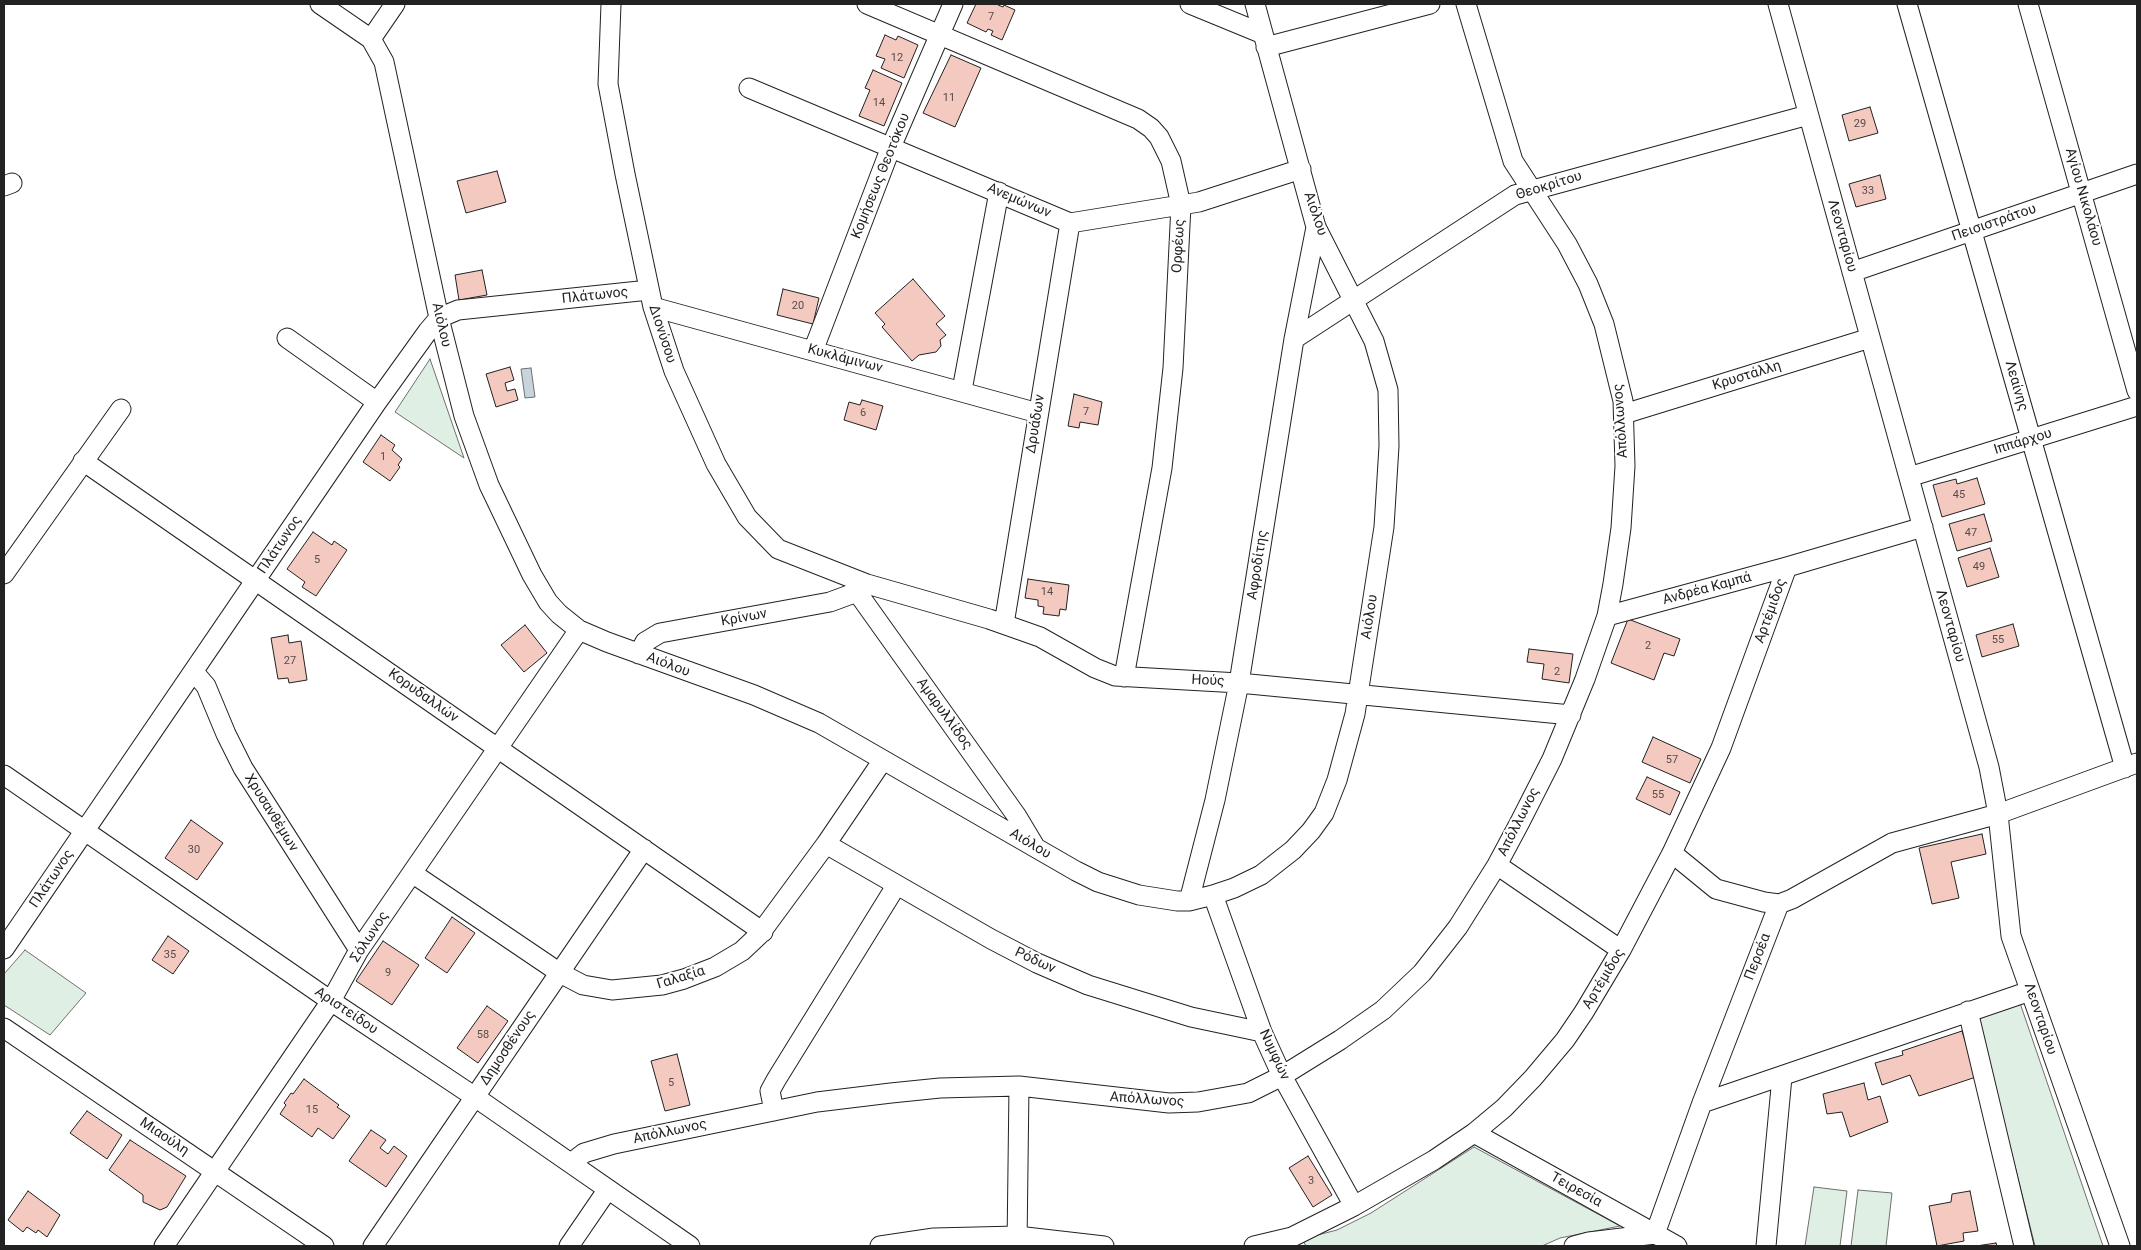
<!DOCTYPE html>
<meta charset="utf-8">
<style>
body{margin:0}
#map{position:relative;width:2141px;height:1250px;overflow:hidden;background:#fff;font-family:Roboto,sans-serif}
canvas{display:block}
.frame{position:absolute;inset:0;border:5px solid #222;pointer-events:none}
</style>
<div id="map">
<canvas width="2141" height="1250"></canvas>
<div class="frame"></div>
</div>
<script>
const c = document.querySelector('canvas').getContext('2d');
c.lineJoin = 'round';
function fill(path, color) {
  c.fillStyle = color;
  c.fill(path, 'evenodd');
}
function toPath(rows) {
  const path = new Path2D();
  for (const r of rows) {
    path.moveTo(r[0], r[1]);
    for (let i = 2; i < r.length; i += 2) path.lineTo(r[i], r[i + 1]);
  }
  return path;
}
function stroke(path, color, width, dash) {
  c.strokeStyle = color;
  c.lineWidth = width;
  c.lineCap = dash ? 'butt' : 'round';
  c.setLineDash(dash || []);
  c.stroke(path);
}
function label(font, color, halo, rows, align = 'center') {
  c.font = font + ' Roboto,sans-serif';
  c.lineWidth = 4;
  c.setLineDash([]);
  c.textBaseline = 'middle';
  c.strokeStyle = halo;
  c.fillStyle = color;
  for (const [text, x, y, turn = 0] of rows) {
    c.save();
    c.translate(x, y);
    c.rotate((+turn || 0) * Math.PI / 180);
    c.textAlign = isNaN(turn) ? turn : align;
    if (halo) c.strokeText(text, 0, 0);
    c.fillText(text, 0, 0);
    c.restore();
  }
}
const green = toPath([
 [430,359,464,458,395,412,430,359],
 [25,950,86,993,50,1035,4,1005,4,974,25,950],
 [2020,1003,2103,1246,2035,1246,1978,1019,2020,1003],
 [1474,1147,1620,1226,1560,1238,1542,1246,1306,1246,1302,1239,1337,1230,1371,1213,1474,1147],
 [1814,1187,1847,1191,1840,1246,1805,1246,1814,1187],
 [1858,1190,1892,1193,1886,1246,1851,1246,1858,1190]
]);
fill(green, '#e0efe3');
stroke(green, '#6f6f6f', 1);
const water = toPath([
 [531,368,535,397,525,398,521,369,531,368]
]);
fill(water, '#c7d3dd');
stroke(water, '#6f6f6f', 1);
const building = toPath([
 [976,4,999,4,998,5,1003,7,1004,5,1015,10,1002,40,991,35,993,31,988,29,986,32,967,23,976,4],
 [885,35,896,40,898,36,918,45,904,78,881,68,885,59,876,56,885,35],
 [951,55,981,68,955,127,923,113,951,55],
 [873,70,902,83,884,126,859,116,870,90,865,88,873,70],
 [1870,107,1878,133,1849,141,1842,115,1870,107],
 [497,171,506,202,466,213,457,181,497,171],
 [1880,175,1886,199,1856,207,1849,184,1880,175],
 [482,270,487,295,459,300,455,275,482,270],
 [913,279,945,316,936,324,946,335,940,340,941,346,936,352,919,355,912,361,882,327,885,324,875,313,913,279],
 [783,289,819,298,813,324,777,315,783,289],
 [510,367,514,380,505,383,507,391,515,389,518,400,496,407,486,374,510,367],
 [1074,394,1102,402,1098,425,1080,422,1079,428,1068,426,1074,394],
 [862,400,883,406,876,430,844,420,849,402,860,405,862,400],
 [381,435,395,445,392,450,402,459,398,465,400,467,390,481,363,462,381,435],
 [1977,478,1985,504,1942,517,1933,485,1956,479,1957,484,1977,478],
 [1984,514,1992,541,1957,551,1949,524,1984,514],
 [313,532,332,545,334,541,347,550,316,596,302,587,305,582,287,569,313,532],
 [1990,548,1999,577,1967,587,1958,558,1990,548],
 [1028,579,1069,585,1066,610,1060,609,1059,616,1043,614,1044,607,1038,606,1038,600,1025,598,1028,579],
 [1628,619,1680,639,1674,656,1664,653,1654,680,1611,663,1628,619],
 [2013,624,2019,646,1982,657,1976,635,2013,624],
 [525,625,547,653,524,672,501,645,525,625],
 [288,635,289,643,301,641,307,680,289,683,288,678,278,679,271,638,288,635],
 [1529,649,1573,654,1569,683,1542,679,1544,664,1527,662,1529,649],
 [1653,737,1701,759,1690,783,1642,762,1653,737],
 [1647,777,1680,792,1670,815,1636,799,1647,777],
 [191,820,223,843,197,880,165,858,191,820],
 [1982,834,1986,854,1951,862,1959,898,1932,904,1919,848,1982,834],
 [452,917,475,933,447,973,425,958,452,917],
 [168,936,189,951,173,974,152,960,168,936],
 [383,941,419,965,392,1005,356,981,383,941],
 [487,1006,508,1021,478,1063,457,1048,487,1006],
 [1962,1031,1976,1077,1919,1096,1910,1075,1882,1085,1875,1063,1903,1055,1902,1051,1962,1031],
 [677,1054,690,1105,665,1111,651,1061,677,1054],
 [304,1079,339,1105,337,1107,350,1116,333,1139,318,1128,312,1137,280,1114,286,1105,284,1103,291,1093,293,1094,304,1079],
 [1864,1083,1868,1100,1880,1096,1888,1122,1850,1137,1842,1112,1827,1114,1823,1094,1864,1083],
 [87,1111,122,1135,107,1159,70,1133,87,1111],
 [371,1130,386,1140,380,1148,388,1154,394,1146,407,1156,386,1187,349,1161,371,1130],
 [130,1140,186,1176,167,1207,160,1210,143,1202,143,1195,109,1170,130,1140],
 [1308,1156,1332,1195,1313,1207,1289,1168,1308,1156],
 [28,1191,60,1215,47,1237,38,1230,36,1233,27,1227,23,1232,8,1220,28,1191],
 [1970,1191,1978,1231,1963,1233,1964,1241,1937,1246,1929,1206,1951,1202,1952,1194,1970,1191],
 [1996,1243,1997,1246,1976,1246,1996,1243]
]);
fill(building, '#f3c9c0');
stroke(building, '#222', 1);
const minor = toPath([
 [320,4,371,39,384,62,439,318,464,416,489,485,532,575,548,602,559,614,579,630,607,642,754,695,819,723,1076,871,1098,882,1139,895,1177,901,1189,901,1213,895,1234,888,1261,875,1293,850,1311,831,1324,813,1337,780,1355,714,1384,527,1389,446,1388,390,1374,341,1316,227,1255,4],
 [611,4,608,84,625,174,653,307,674,371,716,464,747,517,778,549,867,584,989,619,1040,637,1095,668,1115,676,1239,683,1571,715],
 [867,4,1138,119,1151,128,1159,137,1171,161,1181,205,1173,368,1162,468,1124,677],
 [1190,4,1263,34],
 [1778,4,1989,767,1998,814,2011,936,2120,1246],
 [1907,4,2125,768],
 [2028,4,2137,391],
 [371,39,395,4],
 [1266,47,1430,4],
 [749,88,1070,223,1199,202,1301,169],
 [4,186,12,183],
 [1852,272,2137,174],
 [653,307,1038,413],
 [287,338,377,402],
 [1294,339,1515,195,1808,115],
 [813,351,891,147,953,4],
 [962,390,999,192],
 [1624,414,1870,338],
 [83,461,763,932],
 [1909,477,2137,406],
 [4,574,121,409],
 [861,582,857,592,1016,815,1034,845],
 [1607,616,1787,567,1923,527],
 [1004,624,1070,223],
 [639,654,645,642,660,633,830,602,857,592],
 [194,672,206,686,226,734,243,768,359,950],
 [4,775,331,1001,475,1097,690,1246],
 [826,844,991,939,1037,963,1088,985,1191,1017,1262,1032],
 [1672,853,1716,889,1764,902,1779,904,1792,899,1892,843,1998,814,2137,763],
 [1497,865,1621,950],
 [412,873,560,973,583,985,612,990,662,985,684,979,715,967,742,951,759,935,826,844,883,760],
 [1213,895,1262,1032,1282,1076,1354,1206],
 [1189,901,1215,800,1239,683,1294,339,1316,227],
 [4,949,377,402,428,331,439,318,458,310,649,290],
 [1968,1011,2024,1246],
 [4,1028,324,1246],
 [1702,1103,2030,991],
 [774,1111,770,1091,776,1080,896,886],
 [1474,1133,1677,1246],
 [571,1163,584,1153,614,1144,817,1102,891,1093,940,1088,1019,1086,1169,1103,1198,1102,1248,1093,1282,1076,1340,1040,1383,1010,1422,973,1458,927,1497,865,1520,822,1552,759,1585,679,1607,616,1613,584,1621,528,1625,466,1623,401,1604,324,1588,284,1567,244,1513,161,1466,4],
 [164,1246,331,1001,359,950,579,630],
 [373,1246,644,849],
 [569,1246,608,1189],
 [880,1246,934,1238,1017,1236,1104,1246],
 [1017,1246,1019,1086],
 [1254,1246,1292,1237,1354,1206,1434,1160,1474,1133,1504,1108,1533,1078,1565,1040,1584,1012,1621,950,1672,853,1721,748,1787,567],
 [1574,1246,1589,1242,1655,1234,1702,1103,1779,904],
 [1766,1246,1782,1077]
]);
stroke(minor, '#222', 21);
stroke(minor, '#fff', 19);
label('11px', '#564c4a', null, [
 ["7",991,17],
 ["12",897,58],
 ["11",949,98],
 ["14",879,103],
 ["29",1860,124],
 ["33",1868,191],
 ["20",798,306],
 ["7",1086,412],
 ["6",863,413],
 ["1",383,457],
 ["45",1959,495],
 ["47",1971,533],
 ["5",317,560],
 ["49",1979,567],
 ["14",1047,592],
 ["55",1998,640],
 ["2",1648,646],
 ["27",290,661],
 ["2",1557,672],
 ["57",1672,760],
 ["55",1658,795],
 ["30",194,850],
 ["35",170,955],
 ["9",388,973],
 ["58",483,1035],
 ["5",671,1083],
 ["15",312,1110],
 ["3",1311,1181]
]);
label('14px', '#222', '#fff', [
 ["Κομήσεως Θεοτόκου",881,176,-68],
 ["Θεοκρίτου",1549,186,-17],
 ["Αγίου Νικολάου",2083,197,74],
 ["Ανεμώνων",1019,201,23],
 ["Αιόλου",1315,214,71],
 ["Πεισιστράτου",1994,223,-19],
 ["Λεονταρίου",1842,236,74],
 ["Ορφέως",1179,246,-87],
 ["Πλάτωνος",595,296,-6],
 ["Αιόλου",441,325,77],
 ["Διονύσου",662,334,72],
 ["Κυκλάμινων",845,359,15],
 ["Κρυστάλλη",1747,376,-17],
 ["Λεαίνης",2016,386,74],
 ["Απόλλωνος",1621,421,-94],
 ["Δρυάδων",1036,424,-81],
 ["Ιππάρχου",2023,442,-17],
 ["Πλάτωνος",280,545,-56],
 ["Αφροδίτης",1258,565,-81],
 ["Ανδρέα Καμπά",1707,589,-15],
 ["Αρτέμιδος",1771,611,-70],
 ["Αιόλου",1370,617,-81],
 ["Κρίνων",744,618,-10],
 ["Λεονταρίου",1950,626,74],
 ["Αιόλου",668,665,21],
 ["Ηούς",1208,681,3],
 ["Κορυδαλλών",423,696,35],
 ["Αμαρυλλίδος",944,714,54],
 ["Χρυσανθέμων",271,813,58],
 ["Απόλλωνος",1519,822,-63],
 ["Αιόλου",1030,844,31],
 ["Πλάτωνος",52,879,-56],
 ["Σόλωνος",370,937,-57],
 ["Περσέα",1758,957,-69],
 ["Ρόδων",1035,961,25],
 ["Γαλαξία",681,978,-17],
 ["Αρτέμιδος",1604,979,-59],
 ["Αριστείδου",346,1011,34],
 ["Λεονταρίου",2040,1019,71],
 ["Δημοσθένους",508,1048,-56],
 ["Νυμφών",1274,1055,65],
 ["Απόλλωνος",1147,1100,4],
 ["Απόλλωνος",670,1132,-12],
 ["Μιαούλη",164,1137,34],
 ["Tειρεσία",1576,1190,29]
]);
</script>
